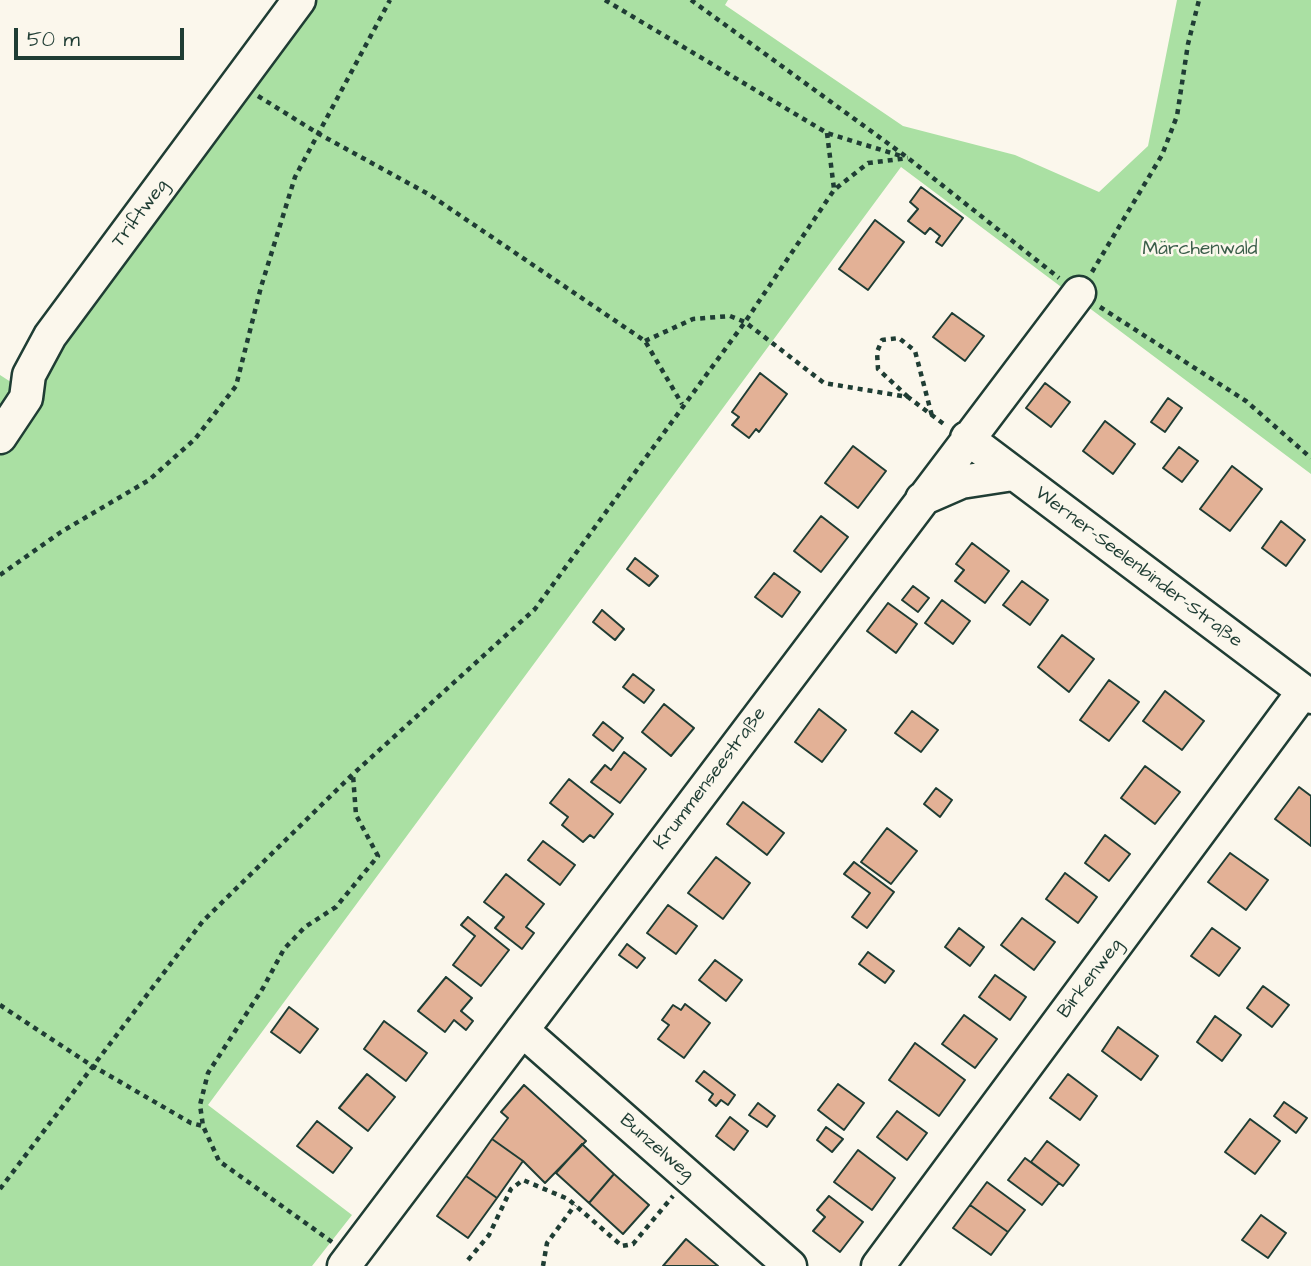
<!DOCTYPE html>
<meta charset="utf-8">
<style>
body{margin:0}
#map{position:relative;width:1311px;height:1266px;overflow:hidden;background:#fbf7ec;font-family:"Architects Daughter",sans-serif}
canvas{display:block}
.scale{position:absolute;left:14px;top:28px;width:170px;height:32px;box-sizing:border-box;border:4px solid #1f3d34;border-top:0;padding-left:9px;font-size:21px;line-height:24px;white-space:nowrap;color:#1f3d34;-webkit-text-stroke:5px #fbf7ec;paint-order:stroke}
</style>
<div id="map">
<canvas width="1311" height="1266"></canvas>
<div class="scale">50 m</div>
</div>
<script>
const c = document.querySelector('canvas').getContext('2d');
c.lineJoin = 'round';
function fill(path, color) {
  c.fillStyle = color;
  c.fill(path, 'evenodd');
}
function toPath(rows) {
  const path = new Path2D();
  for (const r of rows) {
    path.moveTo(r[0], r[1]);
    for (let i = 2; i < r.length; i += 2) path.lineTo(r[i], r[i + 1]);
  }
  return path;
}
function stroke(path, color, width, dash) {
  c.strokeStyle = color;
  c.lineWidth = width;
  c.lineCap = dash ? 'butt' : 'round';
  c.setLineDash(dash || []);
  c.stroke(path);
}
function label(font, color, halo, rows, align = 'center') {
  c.font = font + ' "Architects Daughter",sans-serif';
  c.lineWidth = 5;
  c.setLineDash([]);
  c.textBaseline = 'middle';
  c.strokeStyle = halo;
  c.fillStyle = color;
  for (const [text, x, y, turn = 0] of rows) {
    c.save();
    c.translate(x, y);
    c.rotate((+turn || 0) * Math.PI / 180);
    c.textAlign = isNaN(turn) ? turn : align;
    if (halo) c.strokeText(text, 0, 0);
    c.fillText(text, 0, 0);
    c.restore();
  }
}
fill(toPath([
 [281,0,728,0,725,5,903,126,1015,155,1099,192,1148,146,1177,0,1311,0,1311,474,901,167,208,1105,352,1215,312,1266,0,1266,0,375,14,384]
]), '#aae0a3');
const building = toPath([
 [921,187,963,218,942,246,936,242,940,236,930,228,925,234,908,221,918,209,910,202,921,187],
 [875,220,904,242,868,290,839,269,875,220],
 [952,313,984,336,965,361,933,337,952,313],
 [760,373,787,394,759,432,756,429,749,438,732,425,739,417,732,412,760,373],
 [1045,383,1070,402,1051,427,1026,408,1045,383],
 [1168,398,1182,408,1165,432,1151,422,1168,398],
 [1105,421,1135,444,1113,474,1083,451,1105,421],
 [853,446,886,471,858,508,825,483,853,446],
 [1179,447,1198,461,1182,482,1163,468,1179,447],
 [1232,466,1262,489,1230,531,1200,509,1232,466],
 [821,516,848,537,821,572,794,551,821,516],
 [1281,521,1305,540,1286,566,1262,548,1281,521],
 [972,543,1009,571,985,603,955,581,964,570,956,564,972,543],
 [635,558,658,576,649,586,627,569,635,558],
 [774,573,800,592,782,617,755,597,774,573],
 [1022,581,1048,600,1030,625,1003,605,1022,581],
 [913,586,929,598,918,612,902,600,913,586],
 [942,600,970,621,953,644,925,623,942,600],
 [888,603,917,624,896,653,867,631,888,603],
 [602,610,624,629,615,640,593,622,602,610],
 [1062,635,1094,659,1069,692,1038,667,1062,635],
 [633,674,654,690,644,703,623,687,633,674],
 [1109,680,1139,702,1109,741,1080,720,1109,680],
 [1165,691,1204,721,1182,750,1143,721,1165,691],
 [664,704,694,728,671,756,642,732,664,704],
 [819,709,846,730,822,762,795,742,819,709],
 [912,711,938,730,921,752,895,733,912,711],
 [603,722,623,738,613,751,593,735,603,722],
 [624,752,646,769,620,803,591,782,605,765,611,770,624,752],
 [1145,766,1180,792,1155,824,1121,798,1145,766],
 [569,779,613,814,594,838,590,835,583,842,562,825,568,817,550,803,569,779],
 [1299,787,1311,796,1311,846,1275,819,1299,787],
 [936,788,952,800,940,817,924,804,936,788],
 [743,802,784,833,767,855,727,824,743,802],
 [887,828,917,851,891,884,861,862,887,828],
 [1105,835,1130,854,1109,881,1085,863,1105,835],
 [543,841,575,865,560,885,528,860,543,841],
 [1230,853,1268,880,1246,910,1208,882,1230,853],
 [716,857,750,883,723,919,688,893,716,857],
 [854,862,894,892,867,928,852,917,870,893,844,874,854,862],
 [1065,873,1097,897,1078,923,1046,899,1065,873],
 [506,874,544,904,526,927,534,933,522,949,495,928,504,917,484,902,506,874],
 [668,905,697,926,676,954,647,933,668,905],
 [468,917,509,950,481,986,453,965,475,936,461,925,468,917],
 [1022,918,1055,942,1034,970,1001,945,1022,918],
 [959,928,984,947,970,966,945,947,959,928],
 [1212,928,1240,948,1219,976,1191,956,1212,928],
 [627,944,645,958,637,968,619,955,627,944],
 [868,952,894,971,885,983,859,964,868,952],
 [715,960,742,980,726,1001,699,980,715,960],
 [995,975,1026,997,1010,1020,979,997,995,975],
 [446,977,472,998,461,1011,473,1021,466,1030,454,1020,445,1032,418,1011,446,977],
 [1263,986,1289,1005,1272,1027,1247,1008,1263,986],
 [685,1004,710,1023,684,1058,658,1039,669,1025,662,1020,673,1005,681,1010,685,1004],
 [289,1007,318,1029,300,1053,271,1032,289,1007],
 [964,1015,997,1039,975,1068,942,1044,964,1015],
 [1215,1016,1241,1035,1222,1061,1197,1042,1215,1016],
 [384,1021,427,1053,406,1081,364,1049,384,1021],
 [1118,1027,1158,1056,1141,1080,1102,1051,1118,1027],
 [915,1043,965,1080,939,1116,889,1080,915,1043],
 [704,1071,735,1095,728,1105,721,1100,716,1106,709,1100,713,1094,696,1081,704,1071],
 [367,1074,395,1097,368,1131,339,1108,367,1074],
 [1068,1074,1097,1096,1080,1120,1050,1098,1068,1074],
 [838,1084,864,1103,844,1130,818,1110,838,1084],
 [524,1085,586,1141,545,1183,523,1161,492,1139,508,1118,501,1112,524,1085],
 [1284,1102,1307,1118,1296,1133,1274,1116,1284,1102],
 [758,1103,775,1116,767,1127,749,1115,758,1103],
 [897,1111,927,1133,907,1160,877,1137,897,1111],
 [730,1117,748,1131,734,1150,716,1136,730,1117],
 [1250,1119,1280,1141,1255,1174,1225,1152,1250,1119],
 [317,1121,352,1148,333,1173,297,1146,317,1121],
 [826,1127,843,1139,832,1152,817,1140,826,1127],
 [492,1139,523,1161,497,1198,466,1176,492,1139],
 [1047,1141,1079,1165,1063,1186,1031,1162,1047,1141],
 [582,1144,614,1174,589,1203,556,1173,582,1144],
 [858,1150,895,1178,872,1210,834,1182,858,1150],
 [1025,1158,1059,1183,1042,1205,1008,1180,1025,1158],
 [614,1174,649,1205,623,1234,589,1203,614,1174],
 [466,1176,497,1198,468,1238,437,1216,466,1176],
 [987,1182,1025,1210,1008,1232,970,1205,987,1182],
 [829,1196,863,1222,840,1252,813,1231,825,1217,817,1210,829,1196],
 [970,1205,1008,1232,991,1255,953,1228,970,1205],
 [1261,1215,1286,1233,1268,1258,1242,1240,1261,1215],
 [686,1239,718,1266,663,1266,686,1239]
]);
fill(building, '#e3b196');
stroke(building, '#1f3d34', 2);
const minor = toPath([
 [0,437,26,398,29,375,50,336,299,0],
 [967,438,1311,697],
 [922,499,961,482,1013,474],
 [522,1030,790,1266],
 [344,1266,1079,293],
 [878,1266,1303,692]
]);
stroke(minor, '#1f3d34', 37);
stroke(toPath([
 [605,0,827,133,904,157],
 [691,0,908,158,1059,278],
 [258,96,319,134,430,195,645,341,682,404],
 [827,133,834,189],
 [1092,272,1162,155,1177,116,1188,44,1199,0],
 [1100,307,1246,401,1311,458],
 [645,341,693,319,730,316,745,322,824,383,908,397,945,425],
 [908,397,878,369,877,352,882,340,899,338,915,351,932,416],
 [0,575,61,532,149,480,195,439,236,386,261,287,295,177,390,0],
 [0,1005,91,1065,191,1123,203,1126],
 [0,1189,203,921,353,774,535,609,745,322,834,190,868,163,908,158],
 [332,1242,219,1161,203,1126,200,1105,208,1073,263,988,284,949,305,927,336,907,378,856,356,815,353,775],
 [468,1260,489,1235,511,1189,523,1180,568,1199,622,1246,633,1244,673,1196],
 [543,1266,547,1243,575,1205]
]), '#1f3d34', 4.5, [5, 5]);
stroke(minor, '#fbf7ec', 32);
label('19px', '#1f3d34', '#fbf7ec', [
 ["Triftweg",141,214,-53],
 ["Werner-Seelenbinder-Straße",1138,568,37],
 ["Krummenseestraße",711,779,-53],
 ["Birkenweg",1091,979,-53],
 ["Bunzelweg",656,1148,41]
]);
label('19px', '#3b5e4a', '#fbf7ec', [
 ["Märchenwald",1200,250]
]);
</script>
